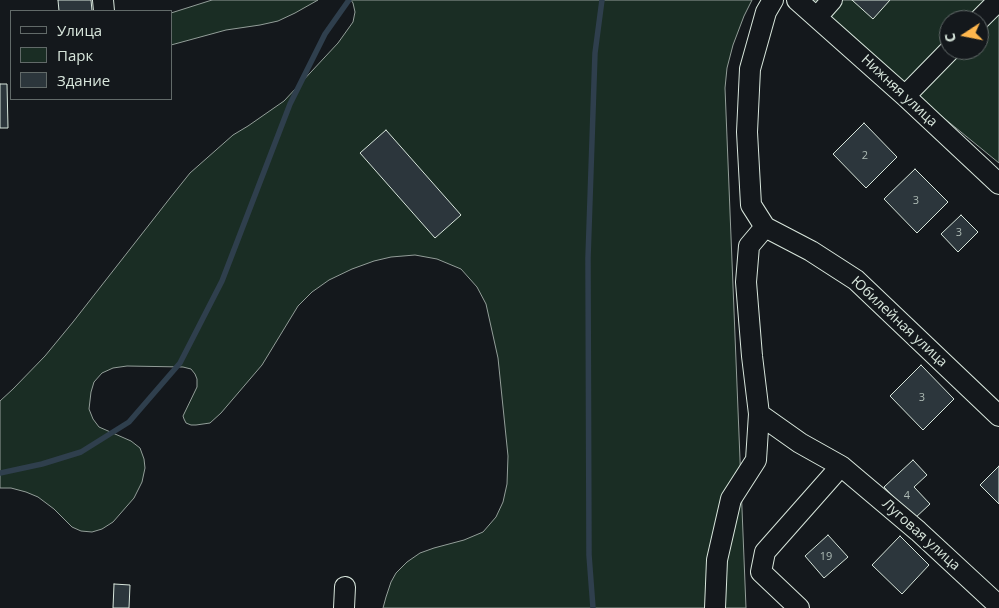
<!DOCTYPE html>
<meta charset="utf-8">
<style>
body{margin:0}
#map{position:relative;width:999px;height:608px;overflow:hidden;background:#14181c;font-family:"Open Sans",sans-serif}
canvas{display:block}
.legend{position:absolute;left:10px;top:10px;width:162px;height:90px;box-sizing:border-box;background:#14181c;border:1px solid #626a69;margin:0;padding:6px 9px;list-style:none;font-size:15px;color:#d8e6dc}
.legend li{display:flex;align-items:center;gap:10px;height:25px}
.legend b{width:25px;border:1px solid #626a69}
.north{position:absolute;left:939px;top:10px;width:50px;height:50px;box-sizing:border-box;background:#14181c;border:1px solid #626a69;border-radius:50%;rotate:259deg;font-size:14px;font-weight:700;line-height:20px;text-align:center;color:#d8e6dc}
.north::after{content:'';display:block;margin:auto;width:18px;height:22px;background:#ffb74d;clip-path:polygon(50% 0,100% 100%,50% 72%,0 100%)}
</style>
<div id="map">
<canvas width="999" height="608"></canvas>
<ul class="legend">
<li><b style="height:6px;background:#14181c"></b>Улица</li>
<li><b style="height:14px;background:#1a2d24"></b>Парк</li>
<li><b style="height:14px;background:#2c363c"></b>Здание</li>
</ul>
<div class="north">С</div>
</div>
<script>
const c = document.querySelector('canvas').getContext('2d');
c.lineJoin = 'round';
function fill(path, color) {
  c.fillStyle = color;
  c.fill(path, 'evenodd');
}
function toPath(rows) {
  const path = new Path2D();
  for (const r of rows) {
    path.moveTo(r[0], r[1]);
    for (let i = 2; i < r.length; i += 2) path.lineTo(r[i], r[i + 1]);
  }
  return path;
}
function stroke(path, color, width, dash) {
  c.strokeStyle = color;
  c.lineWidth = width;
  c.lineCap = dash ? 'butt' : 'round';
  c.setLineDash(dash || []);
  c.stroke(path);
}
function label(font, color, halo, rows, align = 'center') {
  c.font = font + ' "Open Sans",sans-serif';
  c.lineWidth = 4;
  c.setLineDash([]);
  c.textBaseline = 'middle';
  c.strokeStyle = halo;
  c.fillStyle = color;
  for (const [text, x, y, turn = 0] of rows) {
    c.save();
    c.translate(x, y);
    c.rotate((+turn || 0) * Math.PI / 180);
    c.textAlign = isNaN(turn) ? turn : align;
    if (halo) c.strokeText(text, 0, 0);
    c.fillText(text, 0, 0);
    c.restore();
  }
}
const green = toPath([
 [212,0,318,0,295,13,278,21,260,25,226,30,171,45,171,13,212,0],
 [351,0,752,0,744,16,733,45,727,68,725,88,746,608,383,608,386,597,391,582,396,573,407,562,420,553,434,548,464,540,483,532,496,517,503,502,507,484,508,456,498,358,486,304,477,287,461,269,437,259,415,255,391,257,374,261,352,269,329,280,312,292,298,306,262,365,221,413,210,423,196,425,191,425,186,423,184,419,183,416,197,387,197,379,195,374,191,369,183,367,127,366,113,368,102,373,94,382,91,392,89,409,93,419,99,427,131,441,140,448,144,459,145,468,142,482,134,498,113,522,102,529,92,532,81,531,72,527,54,509,38,497,26,492,11,488,0,488,0,401,13,389,45,356,73,322,170,198,190,173,233,135,248,126,284,101,338,43,353,22,355,12,353,3,351,0],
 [799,0,999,0,999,163,945,119,799,0],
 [949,20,979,20,979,50,949,50,949,20]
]);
fill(green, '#1a2d24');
stroke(green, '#939e99', 1);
stroke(toPath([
 [0,473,42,464,81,452,129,422,180,363,222,281,290,104,325,34,349,0],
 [593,608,589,555,588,258,595,53,602,0]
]), '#2f3f4d', 5.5);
const building = toPath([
 [58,0,91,0,92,11,59,11,58,0],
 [852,0,890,0,873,19,852,0],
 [0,84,7,84,8,128,0,128,0,84],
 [864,123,897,157,866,188,833,154,864,123],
 [386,130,461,215,435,238,360,153,386,130],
 [915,169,948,202,917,233,884,199,915,169],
 [961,215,978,232,958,252,941,234,961,215],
 [921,365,954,399,923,430,890,396,921,365],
 [913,460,927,475,914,487,930,504,914,519,884,487,913,460],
 [999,466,999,504,980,485,999,466],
 [828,535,848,557,824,578,805,556,828,535],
 [900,536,929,565,902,594,872,565,900,536],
 [114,584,130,585,129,608,113,608,114,584]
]);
fill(building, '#2c363c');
stroke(building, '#d8e6dc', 1);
const minor = toPath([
 [103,0,104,11],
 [797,0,905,96,999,184],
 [817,17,832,0],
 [979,20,999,0],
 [905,96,950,50],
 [765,227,811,251,856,280,999,416],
 [759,414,800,443,841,466,765,552,761,572,799,608],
 [841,466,918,531,999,606],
 [344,608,345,587],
 [715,608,717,560,731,499,756,460,759,414,752,356,746,282,749,246,765,227,751,205,747,132,750,69,766,12,773,0]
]);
stroke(minor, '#d8e6dc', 22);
stroke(minor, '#14181c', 20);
label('11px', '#adbab4', null, [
 ["2",865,156],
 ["3",916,201],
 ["3",959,233],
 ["3",922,398],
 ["4",907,496],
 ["19",826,557]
]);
label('14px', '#d8e6dc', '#14181c', [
 ["Нижняя улица",899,91,43],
 ["Юбилейная улица",899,322,43],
 ["Луговая улица",921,535,42]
]);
</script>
